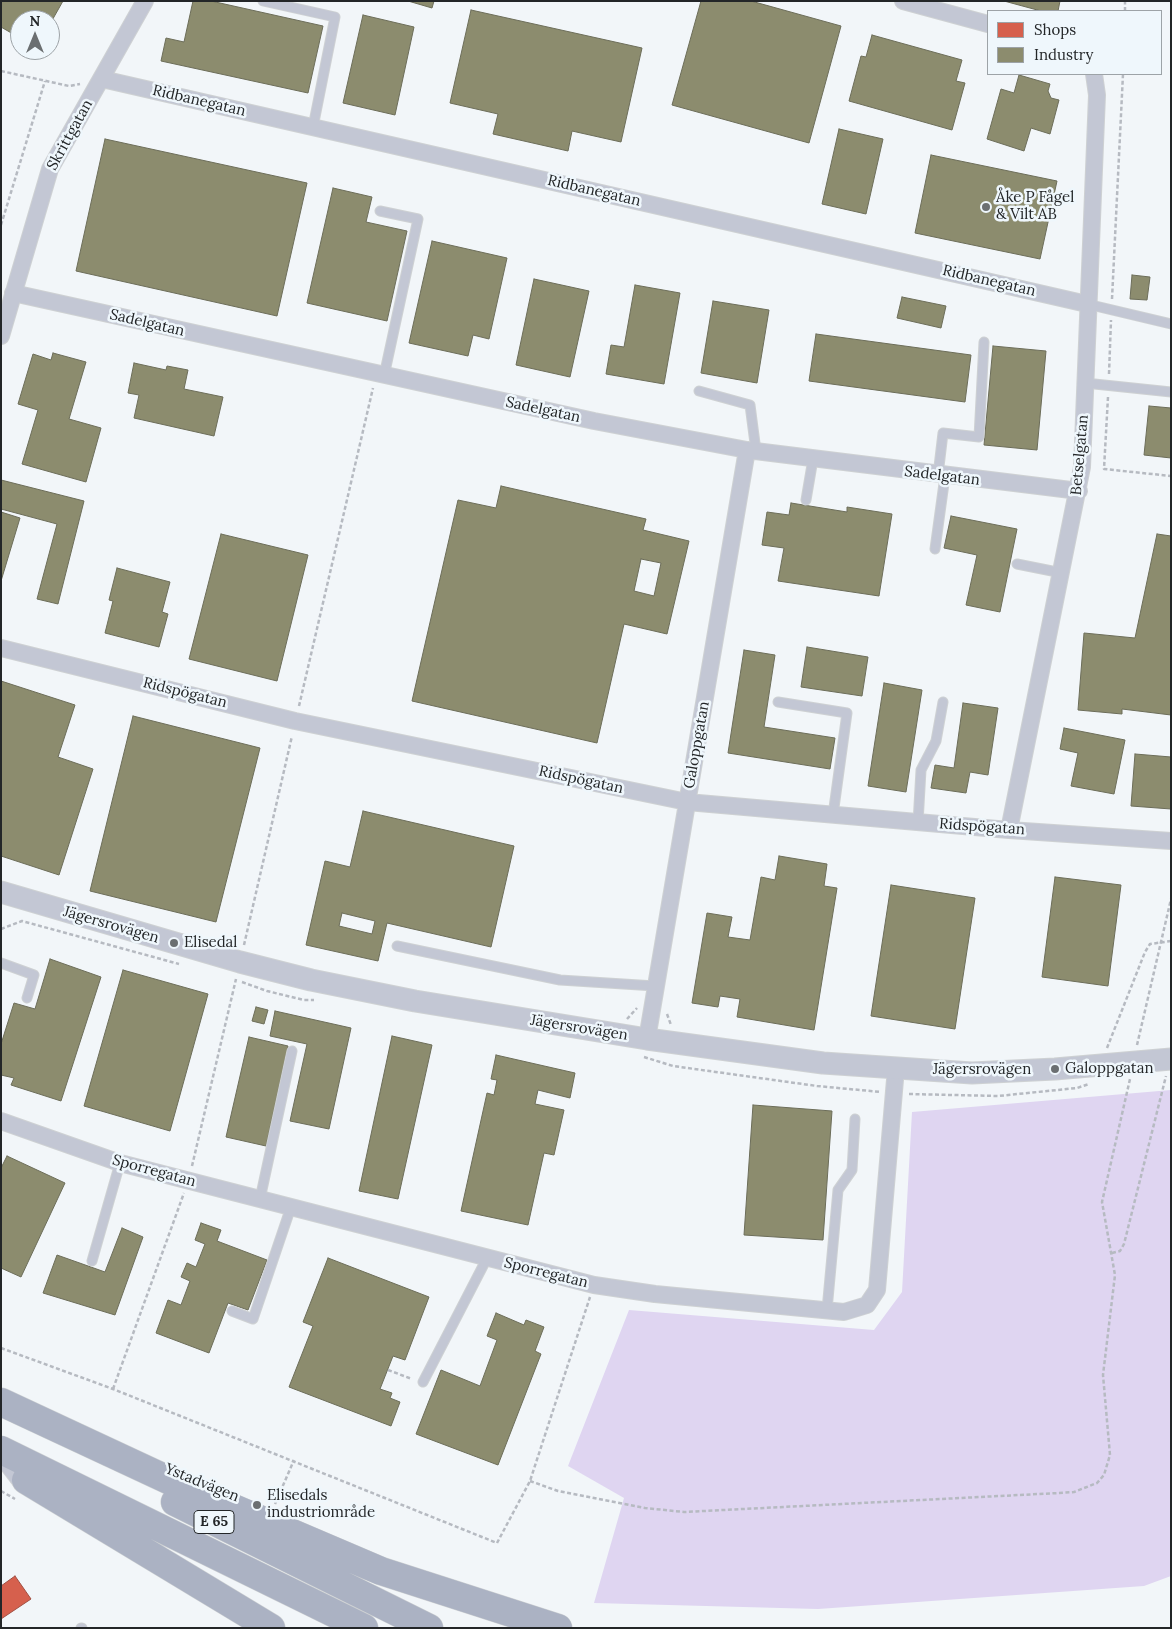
<!DOCTYPE html>
<meta charset="utf-8">
<style>
body{margin:0}
#map{position:relative;width:1172px;height:1629px;overflow:hidden;background:#f2f6f9;font-family:Lora,serif}
canvas{display:block}
.frame{position:absolute;inset:0;border:2px solid #232628;pointer-events:none}
.legend{position:absolute;left:987px;top:10px;width:175px;height:65px;box-sizing:border-box;background:#eff7fc;border:1px solid #9da3a7;margin:0;padding:6px 9px;list-style:none;font-size:15px;color:#232628}
.legend li{display:flex;align-items:center;gap:10px;height:25px}
.legend b{width:25px;border:1px solid #9da3a7}
.north{position:absolute;left:10px;top:10px;width:50px;height:50px;box-sizing:border-box;background:#eff7fc;border:1px solid #9da3a7;border-radius:50%;rotate:0deg;font-size:14px;font-weight:700;line-height:20px;text-align:center;color:#232628}
.north::after{content:'';display:block;margin:auto;width:18px;height:22px;background:#6b6f71;clip-path:polygon(50% 0,100% 100%,50% 72%,0 100%)}
</style>
<div id="map">
<canvas width="1172" height="1629"></canvas>
<div class="frame"></div>
<ul class="legend">
<li><b style="height:14px;background:#d6604d"></b>Shops</li>
<li><b style="height:14px;background:#8c8c6e"></b>Industry</li>
</ul>
<div class="north">N</div>
</div>
<script>
const c = document.querySelector('canvas').getContext('2d');
c.lineJoin = 'round';
function fill(path, color) {
  c.fillStyle = color;
  c.fill(path, 'evenodd');
}
function toPath(rows) {
  const path = new Path2D();
  for (const r of rows) {
    path.moveTo(r[0], r[1]);
    for (let i = 2; i < r.length; i += 2) path.lineTo(r[i], r[i + 1]);
  }
  return path;
}
function stroke(path, color, width, dash) {
  c.strokeStyle = color;
  c.lineWidth = width;
  c.lineCap = dash ? 'butt' : 'round';
  c.setLineDash(dash || []);
  c.stroke(path);
}
function label(font, color, halo, rows, align = 'center') {
  c.font = font + ' Lora,serif';
  c.lineWidth = 5;
  c.setLineDash([]);
  c.textBaseline = 'middle';
  c.strokeStyle = halo;
  c.fillStyle = color;
  for (const [text, x, y, turn = 0] of rows) {
    c.save();
    c.translate(x, y);
    c.rotate((+turn || 0) * Math.PI / 180);
    c.textAlign = isNaN(turn) ? turn : align;
    if (halo) c.strokeText(text, 0, 0);
    c.fillText(text, 0, 0);
    c.restore();
  }
}
fill(toPath([
 [1171,1090,1171,1576,1144,1586,818,1609,594,1603,624,1498,568,1466,629,1310,874,1330,902,1292,912,1112]
]), '#dfd5f1');
const shops = toPath([
 [15,1576,31,1599,1,1619,1,1586,15,1576]
]);
fill(shops, '#d6604d');
stroke(shops, '#a04f42', 1);
const industry = toPath([
 [1,1,63,1,50,24,50,20,20,20,20,38,1,27,1,1],
 [193,1,211,1,323,26,308,93,161,61,166,38,184,42,193,1],
 [408,1,434,1,432,8,408,1],
 [701,1,751,1,841,26,809,143,672,105,701,1],
 [1004,1,1060,1,1058,11,1041,11,1004,1],
 [471,10,642,48,621,142,572,131,568,151,493,134,498,114,450,103,471,10],
 [363,15,414,27,395,115,343,103,363,15],
 [872,35,962,60,956,81,965,83,952,130,849,101,861,56,866,57,872,35],
 [1019,75,1050,84,1048,91,1051,98,1059,100,1050,134,1031,128,1024,151,987,139,1001,89,1014,93,1019,75],
 [839,129,883,139,866,214,822,204,839,129],
 [105,139,307,183,277,316,76,271,105,139],
 [931,155,1057,181,1040,259,915,233,931,155],
 [333,188,372,197,366,222,407,231,387,321,307,303,333,188],
 [432,241,507,258,489,339,473,335,468,356,409,343,432,241],
 [1132,275,1150,277,1147,300,1130,299,1132,275],
 [534,279,589,291,570,377,516,365,534,279],
 [635,285,680,293,664,384,606,374,611,345,624,347,635,285],
 [902,297,946,306,941,328,897,318,902,297],
 [713,301,769,310,757,383,701,373,713,301],
 [816,334,971,355,965,402,809,381,816,334],
 [993,346,1046,351,1037,450,984,445,993,346],
 [53,353,86,362,69,419,101,428,86,482,22,464,38,410,18,404,33,354,51,360,53,353],
 [134,363,166,370,167,366,188,370,184,389,223,397,214,436,134,418,139,395,128,393,134,363],
 [1149,406,1171,408,1171,458,1144,455,1149,406],
 [1,480,84,501,58,604,37,599,57,524,1,509,1,480],
 [501,486,646,519,643,530,689,541,667,634,624,624,597,743,412,701,458,500,496,508,501,486],
 [641,559,661,563,654,596,634,591,641,559],
 [791,503,847,512,847,507,892,514,879,596,778,581,784,548,762,545,767,512,789,515,791,503],
 [1,512,20,518,1,581,1,512],
 [951,516,1017,529,1000,612,966,605,977,555,944,548,951,516],
 [221,534,308,555,277,681,189,659,221,534],
 [1157,534,1171,536,1171,715,1122,709,1122,714,1078,710,1084,633,1135,638,1157,534],
 [117,568,170,582,162,612,168,614,159,647,105,633,113,601,109,600,117,568],
 [807,647,868,657,862,696,801,687,807,647],
 [744,650,775,655,764,727,835,738,830,769,728,753,744,650],
 [1,681,75,705,58,757,93,769,59,875,1,856,1,681],
 [884,683,922,690,906,792,868,786,884,683],
 [963,703,998,708,988,775,970,772,966,793,931,788,935,765,954,768,963,703],
 [133,716,260,748,216,922,90,891,133,716],
 [1064,728,1125,740,1114,794,1071,786,1078,753,1060,749,1064,728],
 [1135,754,1171,757,1171,809,1131,806,1135,754],
 [363,811,514,846,491,947,387,923,378,961,306,945,325,861,350,867,363,811],
 [342,913,375,921,372,934,339,926,342,913],
 [779,856,827,864,824,886,837,888,814,1030,737,1017,740,999,720,996,718,1007,692,1003,707,913,732,917,728,937,750,940,761,877,775,880,779,856],
 [1055,877,1121,885,1108,986,1042,977,1055,877],
 [891,885,975,898,955,1029,871,1016,891,885],
 [50,959,101,977,61,1101,11,1085,14,1078,1,1075,1,1044,14,1003,35,1009,50,959],
 [123,970,208,994,170,1131,84,1106,123,970],
 [256,1007,268,1010,264,1024,252,1021,256,1007],
 [275,1011,351,1028,329,1129,290,1121,307,1044,270,1036,275,1011],
 [392,1036,432,1045,398,1199,359,1191,392,1036],
 [249,1037,288,1046,266,1146,226,1137,249,1037],
 [496,1055,575,1073,570,1098,538,1090,535,1104,564,1110,554,1155,544,1153,528,1225,461,1211,487,1093,494,1095,497,1080,491,1079,496,1055],
 [753,1105,832,1111,823,1240,744,1235,753,1105],
 [7,1156,65,1183,21,1277,1,1268,1,1168,7,1156],
 [201,1223,221,1230,217,1241,267,1260,248,1310,228,1303,209,1353,156,1333,168,1300,181,1305,190,1281,181,1277,187,1263,196,1267,205,1244,195,1240,201,1223],
 [122,1228,143,1237,115,1315,43,1293,57,1255,105,1272,122,1228],
 [328,1258,429,1297,405,1360,393,1356,380,1389,392,1393,390,1398,400,1402,391,1426,289,1387,313,1326,303,1322,328,1258],
 [496,1313,524,1325,526,1320,544,1327,535,1351,541,1354,498,1465,416,1434,441,1370,480,1386,497,1340,487,1336,496,1313]
]);
fill(industry, '#8c8c6e');
stroke(industry, '#6c6d59', 1);
const service = toPath([
 [263,1,335,17,313,127],
 [380,211,418,219,384,376],
 [1087,304,1171,324],
 [1085,383,1171,392],
 [699,391,750,405,756,451],
 [938,475,943,433,979,437,984,342],
 [806,500,813,459],
 [935,549,945,476],
 [1017,564,1062,573],
 [778,702,847,713,833,815],
 [918,823,921,770,936,741,943,702],
 [397,946,560,980,655,986],
 [1,963,34,975,27,998],
 [260,1199,292,1051],
 [92,1261,120,1163],
 [827,1310,838,1190,852,1170,855,1119],
 [232,1311,253,1319,291,1207],
 [423,1382,484,1264,485,1257],
 [6,1468,19,1485],
 [81,1628,82,1628]
]);
const minor = toPath([
 [903,1,988,24],
 [102,79,1087,304],
 [13,293,594,421,747,450,1079,491],
 [1,336,50,169,145,1],
 [1,648,295,721,687,802,1009,830,1171,841],
 [1009,830,1082,467,1097,95,1094,74],
 [647,1039,747,450],
 [1,1121,120,1163,594,1285,655,1294,844,1312,867,1305,877,1290,896,1068]
]);
const tertiary = toPath([
 [1,892,240,962,311,980,415,1001,647,1039,823,1063,972,1073,1055,1069,1171,1059]
]);
const motorway = toPath([
 [1,1402,177,1484,381,1571,558,1628],
 [1,1450,364,1628],
 [26,1480,271,1628],
 [175,1502,429,1628]
]);
stroke(service, '#ced1d3', 11);
stroke(minor, '#ced1d3', 18);
stroke(tertiary, '#ced1d3', 23);
stroke(motorway, '#ced1d3', 29);
stroke(toPath([
 [1125,11,1125,1],
 [1,71,69,86,80,84],
 [1,225,45,81],
 [1112,299,1123,74],
 [1109,374,1111,320],
 [1108,397,1104,469,1171,476],
 [299,706,373,388],
 [1,929,22,921,179,964],
 [244,945,292,736],
 [242,982,267,991,304,1000,314,1000],
 [667,1014,671,1025],
 [627,1019,637,1008],
 [1137,1045,1171,899],
 [1107,1048,1145,952,1150,944,1171,941],
 [644,1057,673,1066,817,1086,881,1092],
 [909,1094,998,1096,1077,1088,1089,1084],
 [192,1166,236,979],
 [1112,1253,1120,1251,1124,1244,1166,1076],
 [1,1348,113,1389,497,1543,530,1481,590,1297],
 [388,1370,412,1379],
 [113,1389,184,1193],
 [530,1481,558,1491,645,1508,684,1512,1059,1493,1074,1492,1097,1483,1104,1475,1110,1455,1103,1375,1115,1275,1102,1202,1130,1079],
 [1,1491,15,1499],
 [275,1504,294,1460]
]), '#b6bac1', 2.5, [4, 2.5]);
stroke(service, '#c3c7d4', 9);
stroke(minor, '#c3c7d4', 16);
stroke(tertiary, '#c3c7d4', 21);
stroke(motorway, '#abb2c3', 28);
for (const [x, y, r, color] of [
 [986,207,5,"#6b6f71"],
 [174,943,5,"#6b6f71"],
 [1055,1069,5,"#6b6f71"],
 [257,1505,5,"#6b6f71"]
]) {
  const dot = new Path2D();
  dot.arc(x, y, r, 0, 2 * Math.PI);
  c.fillStyle = color;
  c.fill(dot);
  stroke(dot, '#eff7fc', 2);
}
for (const [x, y, w] of [
 [214,1522,40]
]) {
  const box = new Path2D();
  box.roundRect(x - w / 2, y - 11.5, w, 23, 4);
  c.fillStyle = '#eff7fc';
  c.fill(box);
  stroke(box, '#232628', 1);
}
label('bold 14px', '#232628', null, [
 ["E 65",214,1522]
]);
label('15px', '#232628', '#eff7fc', [
 ["Ridbanegatan",199,101,13],
 ["Skrittgatan",70,135,-61],
 ["Ridbanegatan",594,191,13],
 ["Ridbanegatan",989,281,13],
 ["Sadelgatan",147,323,13],
 ["Sadelgatan",543,410,12],
 ["Betselgatan",1080,455,-85],
 ["Sadelgatan",942,476,7],
 ["Ridspögatan",185,693,14],
 ["Galoppgatan",697,745,-80],
 ["Ridspögatan",581,780,12],
 ["Ridspögatan",982,827,4],
 ["Jägersrovägen",111,925,16],
 ["Jägersrovägen",579,1028,9],
 ["Jägersrovägen",982,1070],
 ["Sporregatan",154,1171,15],
 ["Sporregatan",546,1273,14],
 ["Ystadvägen",202,1483,22]
]);
label('15px', '#232628', '#eff7fc', [
 ["Åke P Fågel",996,198],
 ["& Vilt AB",996,215],
 ["Elisedal",184,943],
 ["Galoppgatan",1065,1069],
 ["Elisedals",267,1496],
 ["industriområde",267,1513]
], 'left');
</script>
